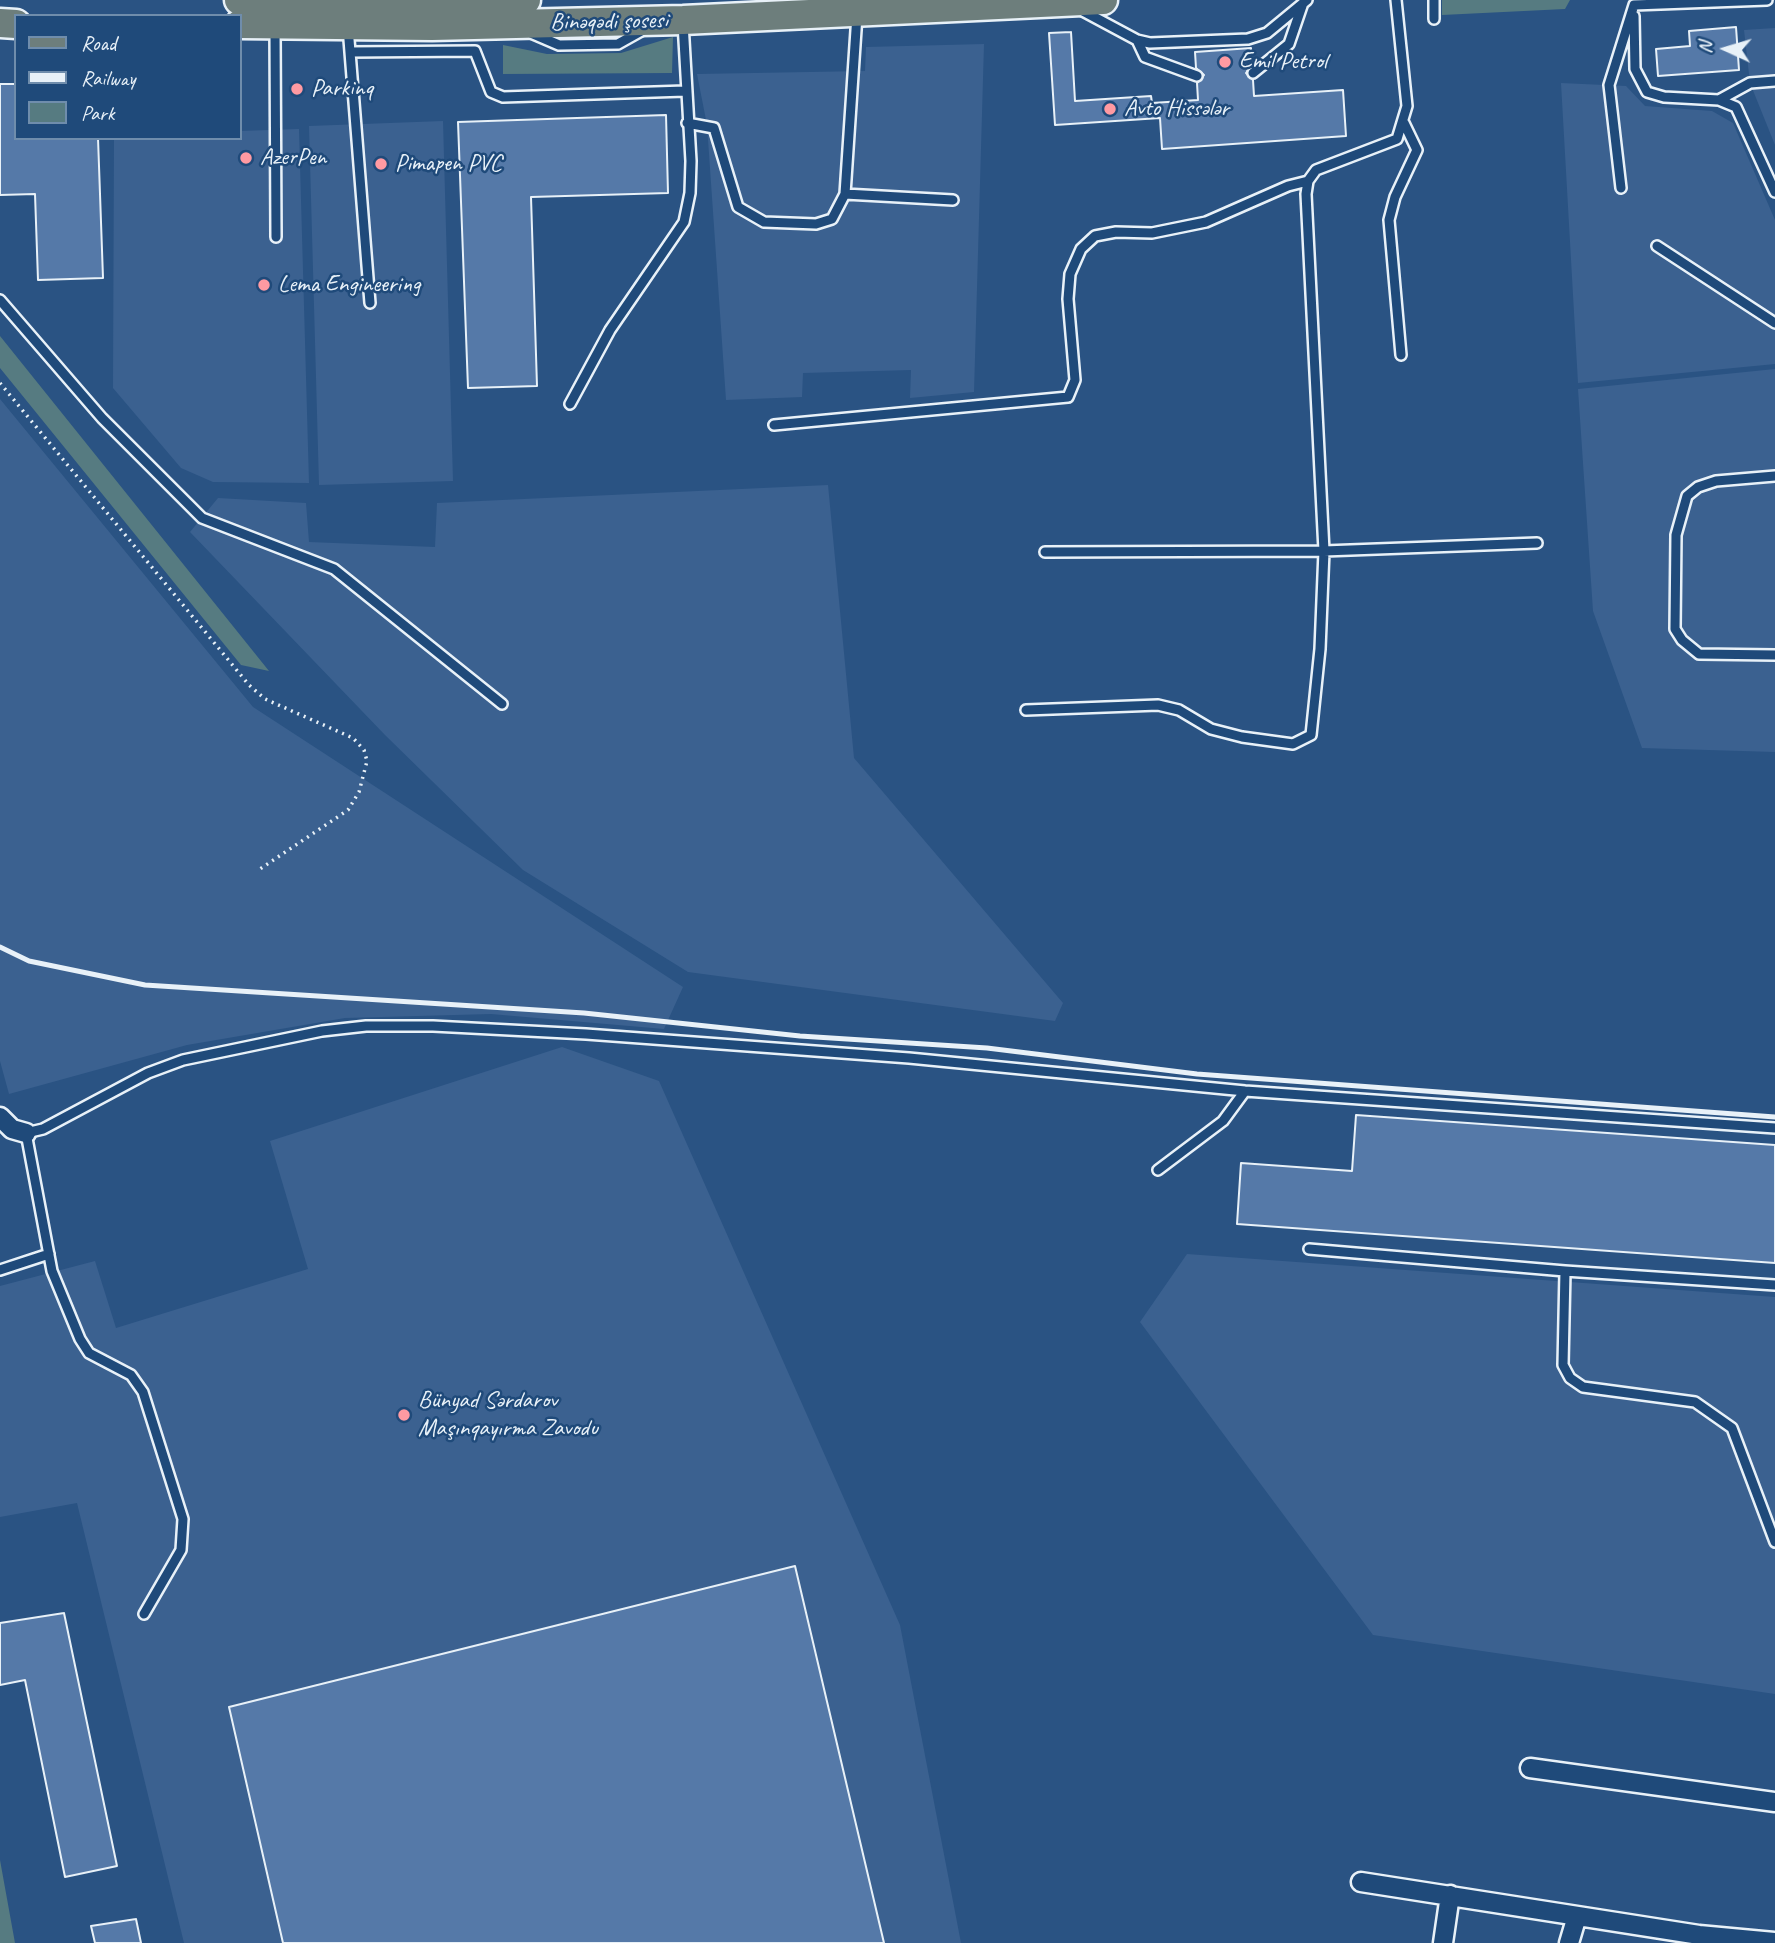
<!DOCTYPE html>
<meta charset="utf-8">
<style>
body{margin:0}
#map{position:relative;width:1775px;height:1943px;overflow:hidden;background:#2a5383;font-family:Caveat,sans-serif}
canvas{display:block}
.legend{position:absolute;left:14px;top:14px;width:228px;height:126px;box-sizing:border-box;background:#1f4a7a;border:2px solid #6f8dac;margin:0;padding:9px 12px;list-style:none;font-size:21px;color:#e8f1f8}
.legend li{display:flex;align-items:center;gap:14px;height:35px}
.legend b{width:35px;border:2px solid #6f8dac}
.north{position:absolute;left:1691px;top:14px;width:70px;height:70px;-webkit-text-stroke:5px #1f4a7a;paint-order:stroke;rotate:274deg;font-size:19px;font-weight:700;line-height:28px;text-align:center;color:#e8f1f8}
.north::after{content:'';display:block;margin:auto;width:24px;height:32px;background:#e8f1f8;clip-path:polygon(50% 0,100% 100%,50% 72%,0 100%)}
</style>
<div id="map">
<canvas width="1775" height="1943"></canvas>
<ul class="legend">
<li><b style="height:9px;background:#6d7e7c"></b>Road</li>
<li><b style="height:9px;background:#e8f1f8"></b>Railway</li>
<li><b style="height:19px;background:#567b81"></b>Park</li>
</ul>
<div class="north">N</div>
</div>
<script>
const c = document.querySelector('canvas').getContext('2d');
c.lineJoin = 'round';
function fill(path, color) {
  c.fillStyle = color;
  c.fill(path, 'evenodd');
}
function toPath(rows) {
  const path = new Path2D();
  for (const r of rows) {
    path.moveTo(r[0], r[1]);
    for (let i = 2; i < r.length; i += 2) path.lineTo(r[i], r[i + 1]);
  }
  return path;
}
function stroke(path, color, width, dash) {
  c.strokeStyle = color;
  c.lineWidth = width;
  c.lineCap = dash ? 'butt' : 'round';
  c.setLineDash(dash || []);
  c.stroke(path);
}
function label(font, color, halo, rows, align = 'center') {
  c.font = font + ' Caveat,sans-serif';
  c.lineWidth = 5;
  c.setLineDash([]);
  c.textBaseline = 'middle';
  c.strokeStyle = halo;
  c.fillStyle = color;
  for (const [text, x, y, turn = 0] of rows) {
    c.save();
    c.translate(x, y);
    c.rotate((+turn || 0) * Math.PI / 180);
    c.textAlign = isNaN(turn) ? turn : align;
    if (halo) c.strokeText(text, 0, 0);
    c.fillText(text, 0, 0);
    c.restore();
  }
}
fill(toPath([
 [1775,28,1775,145,1750,83,1744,30],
 [984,44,974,392,910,398,911,370,803,373,802,397,726,400,707,125,697,74,865,71,866,47],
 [1561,83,1626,86,1645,106,1712,111,1733,123,1775,220,1775,364,1578,383],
 [443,121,453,481,319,485,309,126],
 [299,129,309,483,213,482,181,468,113,388,114,138,240,138,240,131],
 [1775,369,1775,752,1642,748,1593,611,1578,389],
 [0,399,253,707,683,987,664,1029,491,1014,345,1018,187,1045,9,1094,0,1061],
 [828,485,854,758,1063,1003,1055,1021,688,972,523,870,385,735,190,532,218,498,306,503,309,542,435,547,437,503],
 [562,1047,659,1081,900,1625,961,1943,184,1943,77,1503,0,1517,0,1286,95,1261,116,1328,308,1269,270,1141],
 [1187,1254,1775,1297,1775,1694,1373,1635,1140,1322]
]), '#3b6190');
fill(toPath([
 [1442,0,1570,0,1565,9,1442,15],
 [673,37,672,73,503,74,503,45,547,54,621,53],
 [0,336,269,671,241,665,0,368],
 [0,1860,15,1943,0,1943]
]), '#567b81');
const building = toPath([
 [1736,27,1739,70,1658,76,1656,49,1690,46,1689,31,1736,27],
 [1071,32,1075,101,1151,96,1152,103,1198,100,1197,83,1204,75,1196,68,1195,52,1251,48,1252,65,1246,73,1253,80,1254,96,1343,90,1346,136,1162,149,1160,118,1055,125,1049,33,1071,32],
 [0,84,16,84,16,138,98,138,103,278,38,280,35,194,0,195,0,84],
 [666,115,668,193,531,197,537,386,468,388,458,122,666,115],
 [1356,1115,1775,1145,1775,1263,1237,1224,1241,1163,1352,1171,1356,1115],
 [795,1566,884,1943,283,1943,229,1707,795,1566],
 [64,1613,117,1866,65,1877,25,1680,0,1685,0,1623,64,1613],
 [136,1919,141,1943,95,1943,91,1926,136,1919]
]);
fill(building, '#5579a8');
stroke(building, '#e8f1f8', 2);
const lane = toPath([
 [1081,10,1137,40,1150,43,1248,39,1267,33,1307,0],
 [857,15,845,194,953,200],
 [1634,16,1635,69,1647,92,1664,97,1719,100,1736,107,1775,192],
 [1434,19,1434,0],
 [348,27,370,303],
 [275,29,276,237],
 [531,33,559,45,618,44,643,30],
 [1137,40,1145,57,1197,76],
 [350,52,475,51,491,92,503,97,685,91],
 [1253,73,1289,44,1303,3],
 [1719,100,1750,83,1775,81],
 [687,123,714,128,738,207,764,222,816,224,832,219,845,194],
 [1621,188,1609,85,1634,5,1767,0],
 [1657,246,1775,323],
 [0,300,102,418,202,518,334,569,502,704],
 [1401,355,1389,220,1395,197,1417,150,1404,123],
 [570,404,610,330,684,222,690,193,691,161,683,23],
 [774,425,1068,397,1075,380,1068,299,1070,274,1081,249,1095,236,1116,232,1152,233,1206,222,1288,186,1308,181],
 [1775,476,1716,481,1698,487,1687,496,1676,535,1675,629,1682,640,1699,654,1775,655],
 [1045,552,1324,551,1537,543],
 [1026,710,1158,705,1179,710,1211,729,1242,737,1293,744,1311,735,1320,649,1324,551,1306,194,1308,181,1316,170,1397,139,1407,106,1396,0],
 [1158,1170,1223,1121,1245,1091],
 [1309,1249,1565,1271,1775,1285],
 [0,1270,49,1254],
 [1565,1271,1563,1365,1570,1378,1583,1387,1695,1402,1732,1428,1775,1542],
 [144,1614,181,1550,183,1519,143,1392,131,1375,89,1353,80,1339,52,1271,26,1133,43,1129,148,1073,183,1060,322,1031,366,1026,433,1026,586,1034,909,1058,1245,1091,1775,1128]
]);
const street = toPath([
 [0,1117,12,1129,26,1133],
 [1530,1768,1775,1802],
 [1361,1882,1699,1935,1775,1942],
 [1443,1943,1450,1895],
 [1569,1943,1577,1916]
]);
const primary = toPath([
 [239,0,526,0],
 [0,23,16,24],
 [240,24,432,26,683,20,1103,0]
]);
stroke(lane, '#e8f1f8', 14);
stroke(street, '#e8f1f8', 23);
stroke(primary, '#e8f1f8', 33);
stroke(toPath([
 [0,383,249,685,265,699,353,738,364,750,367,761,359,792,348,810,260,869]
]), '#e8f1f8', 3.5, [2, 5]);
stroke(lane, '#1f4a7a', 9);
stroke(street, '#1f4a7a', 18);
stroke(primary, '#6d7e7c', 28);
stroke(toPath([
 [0,947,29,961,145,985,584,1013,800,1036,987,1048,1197,1074,1775,1117]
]), '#e8f1f8', 5);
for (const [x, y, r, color] of [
 [1225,62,7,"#ff9aa2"],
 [297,89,7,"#ff9aa2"],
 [1110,109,7,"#ff9aa2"],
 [246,158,7,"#ff9aa2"],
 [381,164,7,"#ff9aa2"],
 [264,285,7,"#ff9aa2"],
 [404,1415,7,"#ff9aa2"]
]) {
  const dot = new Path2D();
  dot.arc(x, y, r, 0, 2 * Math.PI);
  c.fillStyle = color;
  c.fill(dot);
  stroke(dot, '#1f4a7a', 2.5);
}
label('24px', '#e8f1f8', '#1f4a7a', [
 ["Binəqədi şosesi",609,22,-1]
]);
label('24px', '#e8f1f8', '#1f4a7a', [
 ["Emil Petrol",1239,62],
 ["Parkinq",311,89],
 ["Avto Hissələr",1124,109],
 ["AzerPen",260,158],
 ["Pimapen PVC",395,164],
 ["Lema Engineering",278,285],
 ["Bünyad Sərdarov",418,1401],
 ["Maşınqayırma Zavodu",418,1429]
], 'left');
</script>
